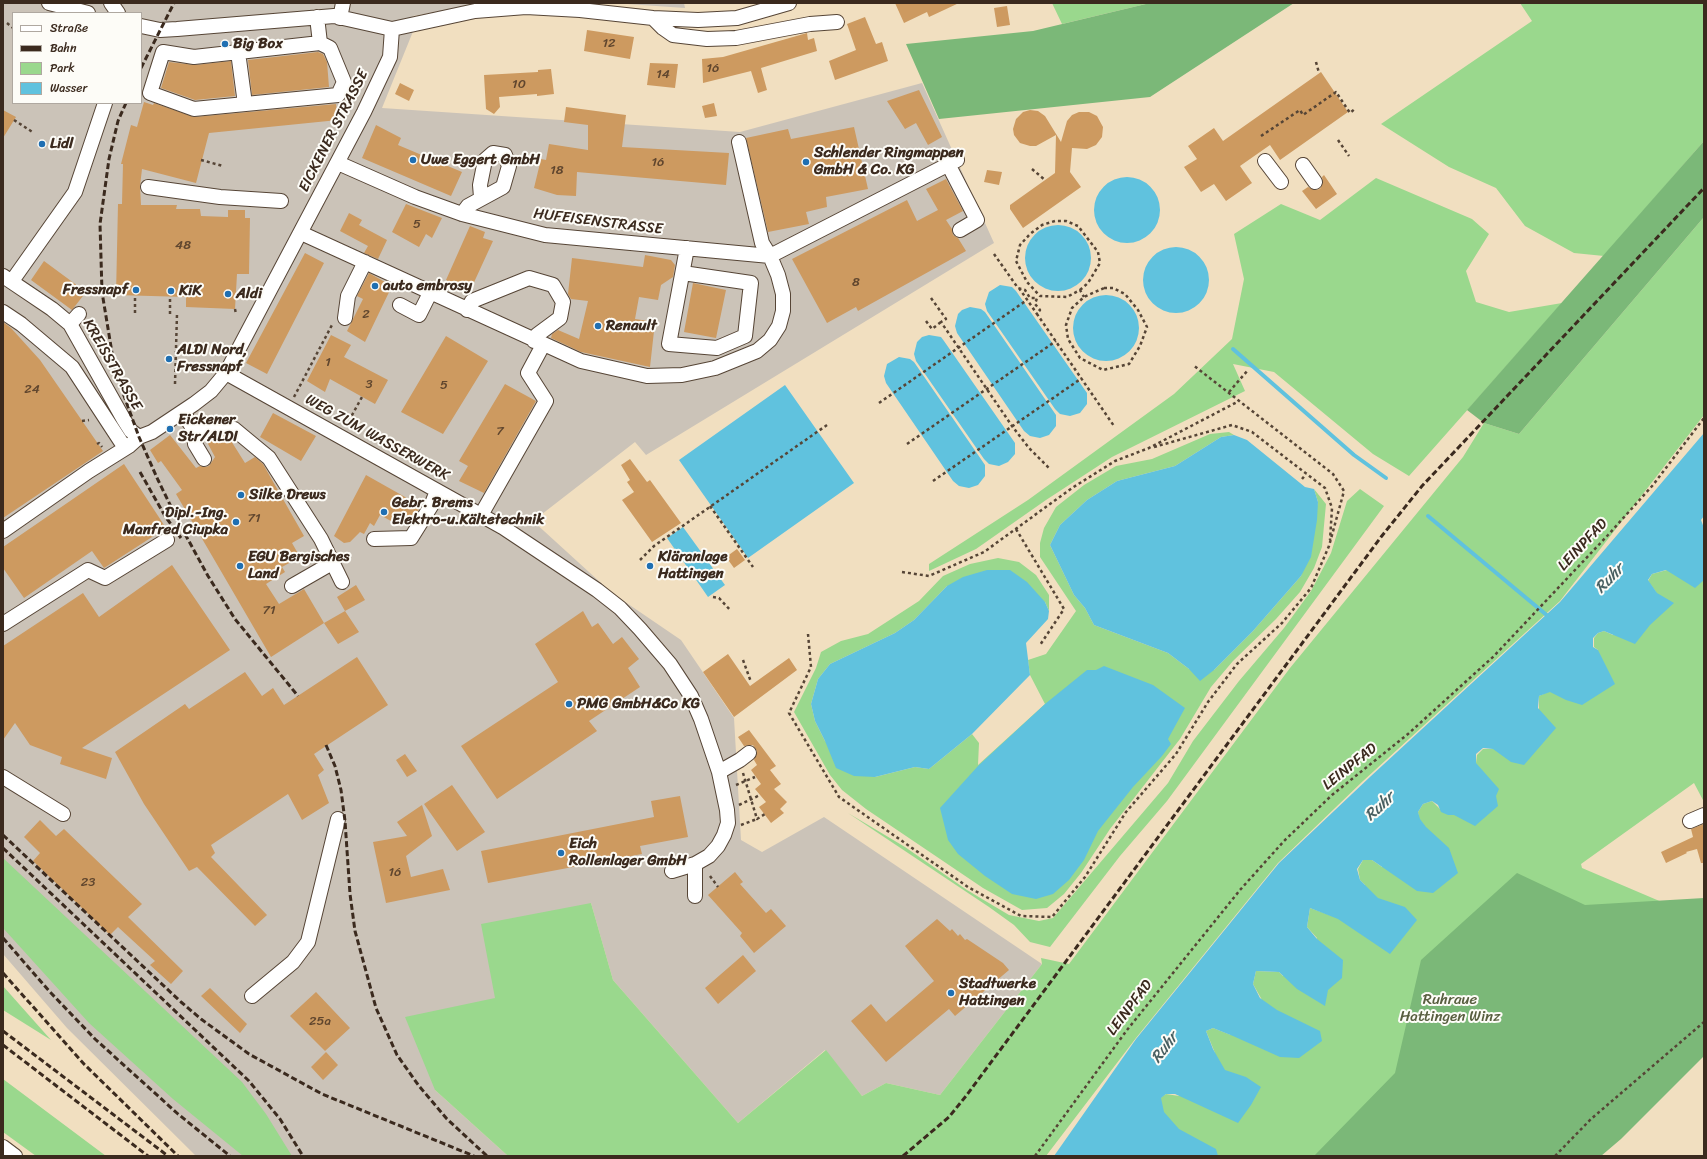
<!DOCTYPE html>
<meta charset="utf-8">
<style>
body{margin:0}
#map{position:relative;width:1707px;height:1159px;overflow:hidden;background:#f1dfc0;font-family:Sriracha,sans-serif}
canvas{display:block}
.frame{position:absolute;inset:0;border:4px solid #3b2a1e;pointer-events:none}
.legend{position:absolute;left:12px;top:12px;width:130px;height:92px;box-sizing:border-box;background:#fdfcf7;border:1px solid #afa8a0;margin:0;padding:5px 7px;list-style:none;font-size:12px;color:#3b2a1e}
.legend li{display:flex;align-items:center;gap:8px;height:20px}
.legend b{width:20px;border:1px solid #afa8a0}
</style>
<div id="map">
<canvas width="1707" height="1159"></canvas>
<div class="frame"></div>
<ul class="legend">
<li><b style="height:5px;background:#fff"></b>Straße</li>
<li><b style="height:5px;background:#3b2a1e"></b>Bahn</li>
<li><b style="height:11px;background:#9ad88d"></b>Park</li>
<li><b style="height:11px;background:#60c2de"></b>Wasser</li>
</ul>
</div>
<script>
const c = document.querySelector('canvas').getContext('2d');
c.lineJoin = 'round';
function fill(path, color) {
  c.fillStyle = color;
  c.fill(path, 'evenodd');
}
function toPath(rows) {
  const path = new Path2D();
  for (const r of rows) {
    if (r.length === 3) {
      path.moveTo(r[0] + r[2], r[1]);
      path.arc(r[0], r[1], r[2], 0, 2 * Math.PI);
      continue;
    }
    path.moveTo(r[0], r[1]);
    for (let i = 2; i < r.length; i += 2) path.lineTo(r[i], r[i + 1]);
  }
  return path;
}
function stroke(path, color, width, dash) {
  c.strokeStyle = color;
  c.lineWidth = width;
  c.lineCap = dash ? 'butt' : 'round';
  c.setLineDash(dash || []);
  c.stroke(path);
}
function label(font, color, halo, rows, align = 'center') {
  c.font = font + ' Sriracha,sans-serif';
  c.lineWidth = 4;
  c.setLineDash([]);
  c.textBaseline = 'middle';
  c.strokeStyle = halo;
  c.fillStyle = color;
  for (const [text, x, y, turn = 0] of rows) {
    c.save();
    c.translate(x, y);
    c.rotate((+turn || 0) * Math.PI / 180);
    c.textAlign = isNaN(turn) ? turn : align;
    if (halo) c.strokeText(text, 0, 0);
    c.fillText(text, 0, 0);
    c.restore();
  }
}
fill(toPath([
 [3,3,519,3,476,5,413,16,414,29,382,108,740,132,922,83,994,243,646,455,635,442,533,521,612,593,681,640,734,718,741,840,762,852,824,817,1042,964,940,1095,886,1083,862,1096,825,1050,738,1123,613,980,591,903,495,998,435,1090,508,1156,196,1156,67,1028,3,954],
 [13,13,141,13,141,103,13,103],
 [613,3,684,3,685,8]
]), '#cbc3b8');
fill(toPath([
 [1052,3,1150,3,1062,24],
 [1520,3,1704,3,1704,141,1604,256,1574,253,1525,226,1496,188,1449,167,1381,124,1532,21],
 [1376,178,1472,219,1489,234,1466,271,1476,302,1509,312,1562,303,1409,476,1373,454,1274,372,1233,364,1245,391,1112,457,1046,500,976,549,929,571,929,564,1028,500,1174,394,1232,339,1244,279,1234,234,1281,204,1320,220],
 [1704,217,1704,415,1560,601,1363,781,1278,863,1136,1038,1046,1156,508,1156,435,1090,405,1017,495,998,481,924,591,903,613,980,738,1123,826,1050,862,1096,886,1083,940,1095,1042,964,1041,958,1069,964,1290,668,1463,457,1484,423,1519,434],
 [1229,432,1234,435,1221,437,1175,466,1117,481,1087,500,1060,525,1050,545,1074,595,1085,608,1094,625,1168,653,1189,669,1214,670,1253,631,1301,576,1318,502,1314,489,1326,504,1322,547,1314,568,1300,592,1276,619,1233,661,1211,687,1180,739,1110,829,1081,873,1064,894,1047,908,1022,910,983,888,866,809,842,790,830,775,794,712,816,668,821,652,841,641,868,634,919,601,943,576,970,564,998,558,1019,562,1036,575,1049,595,1049,611,1045,602,947,586,914,620,895,633,830,664,818,679,811,704,815,721,825,741,875,777,915,767,929,769,972,734,979,743,978,765,1045,704,1030,675,1028,660,1046,654,1076,611,1040,557,1040,543,1044,528,1056,507,1084,485,1116,466,1152,459,1210,434],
 [1360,489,1384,506,1167,801,1120,856,1050,947,1030,942,1014,925,989,907,848,813,905,847,967,890,1009,915,1039,921,1053,918,1168,783,1193,741,1239,681,1284,628,1311,591,1331,553,1347,501],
 [1704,544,1704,802,1694,783,1581,864,1582,868,1704,920,1577,1156,1127,1156,1163,1112,1160,1098,1166,1094,1179,1096,1215,1053,1206,1031,1213,1028,1231,1035,1262,1000,1253,984,1256,971,1279,972,1283,976,1317,938,1307,927,1310,908,1335,917,1365,885,1360,880,1358,869,1363,860,1372,860,1382,867,1424,825,1419,819,1418,812,1423,804,1432,801,1440,809,1476,763,1477,755,1483,749,1493,749,1539,709,1539,696,1550,691,1598,650,1594,647,1594,638,1598,633,1604,631,1613,635,1656,592,1648,581,1652,574,1667,570],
 [3,858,242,1082,266,1114,292,1156,243,1156,173,1099,89,1023,3,928],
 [3,986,51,1040,3,1010],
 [3,1079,106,1156,36,1156,3,1132]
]), '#9ad88d');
fill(toPath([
 [1150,3,1294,3,1150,97,939,119,906,44,1033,31],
 [1704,141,1704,217,1519,434,1484,423,1467,410],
 [1517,873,1585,905,1704,898,1704,1056,1621,1139,1601,1156,1314,1156,1395,1073,1421,960]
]), '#7bb878');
fill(toPath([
 [1127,210,33],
 [1058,258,33],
 [1176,280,33],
 [1000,285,1012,287,1016,291,1087,393,1087,404,1080,413,1070,416,1060,414,1055,409,987,311,985,304,989,292],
 [1106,328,33],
 [970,307,981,309,985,312,1056,415,1056,426,1049,435,1040,438,1030,436,1024,431,957,333,955,326,958,314,962,310],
 [929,335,941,337,944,341,1015,443,1015,454,1008,462,999,466,989,464,984,459,916,361,914,354,917,342,922,337],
 [899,357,910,359,914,362,985,465,985,476,978,485,969,488,959,486,953,481,886,383,884,376,887,364],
 [785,385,854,483,748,558,679,460],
 [1704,433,1704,516,1701,520,1704,528,1704,580,1695,588,1666,570,1652,574,1648,580,1657,593,1674,603,1650,625,1635,644,1604,631,1598,633,1593,638,1593,647,1598,650,1615,684,1582,705,1566,700,1550,692,1539,696,1538,708,1556,728,1524,765,1511,762,1493,749,1483,748,1476,754,1476,763,1499,789,1496,796,1498,806,1475,826,1454,815,1448,815,1441,812,1438,805,1432,801,1423,804,1418,812,1420,819,1426,827,1449,848,1458,873,1433,893,1417,891,1372,860,1363,860,1357,869,1360,880,1378,898,1405,907,1417,920,1390,954,1338,919,1310,908,1307,927,1317,939,1343,960,1342,978,1328,990,1325,1006,1297,989,1279,972,1256,971,1253,984,1260,998,1277,1010,1320,1031,1322,1041,1299,1058,1280,1057,1233,1036,1213,1028,1206,1031,1213,1049,1225,1070,1246,1077,1261,1087,1251,1105,1238,1123,1175,1094,1166,1094,1161,1098,1164,1112,1179,1129,1216,1149,1218,1156,1054,1156,1136,1039,1279,863,1371,776,1560,602],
 [1234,435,1247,440,1305,487,1314,489,1318,502,1317,520,1311,557,1301,576,1253,631,1214,670,1200,681,1189,669,1168,653,1094,625,1085,608,1074,595,1050,545,1060,525,1087,500,1117,481,1175,466,1221,437],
 [683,527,725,585,708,597,667,538],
 [987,570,1010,570,1027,582,1045,602,1049,611,1048,619,1026,643,1030,675,972,734,929,769,915,767,875,777,854,776,836,768,825,741,815,721,811,704,818,679,830,664,895,633,914,620,947,586,963,577],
 [1104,666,1153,685,1185,708,1168,739,1171,744,1162,756,1133,787,1098,831,1084,860,1069,880,1053,894,1036,899,1012,894,985,876,958,854,948,840,940,808,978,766,1045,704,1087,670,1096,670]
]), '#60c2de');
stroke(toPath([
 [1233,349,1354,455,1386,478],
 [1428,516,1549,617]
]), '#60c2de', 4);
fill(toPath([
 [895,3,959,3,929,17,927,12,904,23],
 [1007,6,1010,25,997,27,994,8],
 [865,17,876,44,882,42,888,61,835,80,829,61,856,50,847,24],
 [587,30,634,37,630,59,584,51],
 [807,33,808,40,814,38,817,51,761,68,767,90,758,93,751,71,703,83,702,59,723,57],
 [318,52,323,54,327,62,329,87,252,95,248,60],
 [231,61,235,96,195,100,161,88,169,62,195,65],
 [650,63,678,64,675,88,647,85],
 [551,69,554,94,537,96,537,94,499,97,500,107,494,114,486,109,484,75,538,72,538,70],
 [1321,72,1348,112,1280,160,1270,145,1240,166,1252,183,1226,201,1214,184,1201,192,1184,167,1197,159,1188,146,1214,128,1223,141],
 [400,83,414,90,409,101,395,94],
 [919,90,942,137,928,145,916,123,905,129,887,101],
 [144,102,153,105,154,103,194,117,336,104,338,120,209,133,196,183,142,169,140,186,141,205,177,205,176,209,200,209,201,216,228,217,228,210,245,210,245,218,250,218,249,274,237,274,235,309,186,307,186,297,116,295,118,204,122,204,123,164,121,164,131,125,137,127],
 [714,103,717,116,705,118,702,106],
 [566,107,626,115,622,147,729,153,726,185,577,172,576,196,557,195,534,188,541,159,546,160,549,144,588,150,588,125,564,122],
 [3,110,16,117,3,138],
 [1030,110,1038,111,1045,116,1061,142,1067,121,1072,115,1079,112,1089,112,1097,116,1103,127,1102,137,1096,145,1087,149,1072,148,1070,172,1081,187,1023,228,1010,209,1010,205,1055,173,1056,135,1036,146,1030,146,1020,143,1014,135,1013,129,1016,119,1023,112],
 [376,125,401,138,398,145,462,172,451,196,362,158],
 [854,127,868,189,826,197,827,207,806,212,809,224,768,232,746,138,788,129,791,139],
 [987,170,1002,172,999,185,984,182],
 [1324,175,1337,194,1316,209,1302,191,1308,187,1315,190,1320,189,1323,182,1322,177],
 [946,179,963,211,946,220,952,229,953,235,958,238,966,251,858,311,856,307,827,323,792,259,907,200,917,221,938,210,926,189],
 [406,204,442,218,432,238,426,234,419,247,392,232],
 [349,213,362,220,359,225,387,240,378,259,364,253,368,246,340,231],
 [470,226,485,232,483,238,493,241,470,291,446,280],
 [305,253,324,263,267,374,246,363],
 [645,255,671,260,675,265,673,277,661,285,658,300,639,297,635,319,655,322,650,367,581,352,551,338,552,334,558,330,579,339,588,301,571,299,568,294,572,258,643,267],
 [44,261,86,292,72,310,31,280],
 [369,273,392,286,365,342,347,331,363,299,357,296],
 [693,283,726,290,716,338,684,332],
 [3,322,11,328,40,360,103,451,3,518],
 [331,335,351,345,344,357,388,380,375,404,330,379,325,392,307,381],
 [446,336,488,361,443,434,401,412],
 [505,384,536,401,484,493,459,481,468,466,459,461],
 [273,413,316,436,301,461,260,437],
 [220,434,228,436,245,463,255,457,263,464,304,536,292,543,300,557,282,567,285,572,266,584,279,604,304,589,324,623,271,657,176,494,182,490,161,461,158,463,150,450,170,435,196,468,200,466,205,467,209,466,215,457,207,442],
 [630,459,647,482,650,480,681,523,652,542,622,500,634,492,627,482,630,480,621,465],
 [124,464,166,528,104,568,92,551,24,598,3,568,3,547],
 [366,475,421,506,411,522,405,518,400,526,380,515,374,526,370,523,364,534,360,532,350,542,344,543,334,536],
 [737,549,745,560,734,568,726,557],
 [172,565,230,650,82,748,112,758,106,779,60,764,62,757,30,745,15,723,3,740,3,646,83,593,99,617],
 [356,585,365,600,345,611,337,597],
 [345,611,359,632,338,644,324,623],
 [583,611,592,627,598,623,613,644,622,637,639,659,628,668,640,687,589,721,597,731,497,799,461,746,558,682,535,644],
 [728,654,750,686,789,658,797,670,734,717,703,672],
 [357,657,388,705,314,754,324,770,318,775,329,803,302,820,288,794,211,845,215,853,211,857,267,915,255,926,197,867,189,871,144,804,115,752,185,704,189,709,245,672,262,696,273,688,284,705],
 [749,730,776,766,770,770,781,784,774,789,787,802,780,809,784,813,771,823,759,807,766,802,755,789,761,784,751,770,757,765,754,760,757,751,753,745,744,746,738,737],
 [405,754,417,771,407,777,396,760],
 [452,785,485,832,457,851,424,804],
 [680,796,688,837,640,846,642,854,488,883,481,851,654,817,651,801],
 [422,805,432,836,406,856,411,877,443,869,450,890,386,903,373,842,407,836,397,822],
 [40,820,56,836,64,829,142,904,128,917,183,971,171,984,150,965,155,961,118,927,110,935,33,861,40,853,24,837],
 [1704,824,1704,863,1701,863,1697,849,1686,852,1687,853,1666,863,1661,852,1693,837,1691,829],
 [735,872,743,882,740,884,766,913,771,909,786,926,754,953,740,936,742,933,708,895],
 [937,919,950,931,952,929,958,936,960,934,965,940,967,939,1003,963,1009,970,955,1016,949,1009,886,1062,851,1021,871,1004,886,1022,934,981,905,946],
 [743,955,756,971,718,1004,705,988],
 [210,988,247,1024,240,1033,201,996],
 [316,992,350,1028,325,1051,290,1016],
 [326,1052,338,1065,323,1080,311,1067]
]), '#cd9a60');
const minor = toPath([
 [49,3,88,13],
 [111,3,118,13],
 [317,17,320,43,194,57,163,52,150,93,194,109,338,95,344,82,330,48,320,43],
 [340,18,343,3],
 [653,18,663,28,673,35,707,39,736,38,810,24,837,22],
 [141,26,160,30,177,29,334,16,392,29,475,11,526,7,580,10,653,18,698,20,737,18,789,3],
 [238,52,245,104],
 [739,142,762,243,770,256,957,160],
 [1265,161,1281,182],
 [948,164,977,220,960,230],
 [1303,165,1315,182],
 [148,187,220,197,281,201],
 [462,214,468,206,503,187,509,166,505,155,493,153,485,160,480,185,481,197],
 [301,233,581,361,647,376,682,375,715,368,757,351,770,340,779,326,783,311,783,294,778,275,770,256,545,235,462,214,415,197,338,163],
 [683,273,751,283,745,336,717,348,669,344,687,248],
 [3,276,52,309,70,324,124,420,131,431,139,437],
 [12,281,75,192,105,103],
 [400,305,419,315,430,293],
 [467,310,472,301,529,278,553,285,563,302,560,318,537,335,534,341],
 [3,312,21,324,72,367,125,448],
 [345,318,348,296,365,262],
 [70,324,79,314],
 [226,373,504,528,597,590,620,608,640,629,670,664,691,696,701,719,719,772,727,810,728,823,724,835,718,846,709,856,695,864,672,871],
 [183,412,194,430,214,423,234,429,269,458,321,539,342,582],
 [194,430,195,444,204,459],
 [481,515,546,401,528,373,543,345],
 [3,531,89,471,129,446,139,437,152,432,194,404,211,391,226,373,364,112,390,57,392,29],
 [374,539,411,538,431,506,437,491],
 [292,586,332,563],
 [3,624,88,570,105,578,167,540],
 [719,772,740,760,749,753],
 [3,777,63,814],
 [1690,821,1704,815],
 [695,864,695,896],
 [252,996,293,962,308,942,338,819],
 [3,1147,15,1156]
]);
stroke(minor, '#564536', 16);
stroke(toPath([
 [7,23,13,28],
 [1316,62,1319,73],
 [14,120,34,133],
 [1261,136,1300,110,1303,115,1336,92,1350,113,1356,108],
 [1338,140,1349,156],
 [201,160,223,166],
 [1032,169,1045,180],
 [994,254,1018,288,1025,290,1030,298,1037,298,1035,304,1040,310,1037,314,1114,426],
 [1019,288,1037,314],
 [1104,288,1113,288,1125,294,1138,310,1147,327,1140,346,1129,364,1103,370,1080,358,1068,339,1066,325,1072,308,1084,297,1104,288],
 [1080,290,1088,283,1100,263,1098,252,1078,226,1066,221,1055,221,1042,225,1030,234,1020,245,1016,261,1027,282,1040,296,1067,297,1080,290,1084,297],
 [931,298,946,319,941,322,1012,426,1029,448,1050,469],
 [235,309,236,314],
 [135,313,135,296],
 [170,314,170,297],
 [926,321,932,329,941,322],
 [175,384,177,314],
 [1229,392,1248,370],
 [294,397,333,323],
 [879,403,1027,300],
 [82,421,89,420],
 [346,426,362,397],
 [97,444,99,443,102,447],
 [907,444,1056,341],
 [1154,447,1232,425,1252,432,1325,488,1332,508,1330,540],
 [1302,479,1306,474],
 [933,481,1082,378],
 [710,506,753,567],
 [1016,529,1064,609,1040,645],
 [640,560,654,546,827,425],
 [902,572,929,576,984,552,1072,488,1115,461,1149,448,1239,401],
 [713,597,719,598,731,611],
 [808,634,811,667,789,713,839,797,968,887,1021,916,1052,917,1085,877,1126,812,1176,754,1208,702,1237,664,1282,623,1311,588,1329,546,1344,491,1333,474,1193,365],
 [743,660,751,682],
 [743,773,757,819,765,814],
 [736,785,755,777],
 [739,805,760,795],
 [741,825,757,819],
 [710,876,718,887],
 [1035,1156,1127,1030,1240,890,1284,841,1332,795,1408,734,1494,656,1608,535,1653,485,1704,418],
 [1555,1156,1591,1119,1704,1022]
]), '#564536', 2.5, [3, 3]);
stroke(minor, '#fff', 14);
stroke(toPath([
 [141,68,174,3],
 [126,103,118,121,109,159,100,224,102,292,115,371,139,437,158,480,179,523,208,576,235,619,298,696],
 [140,472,165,516,181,538],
 [326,745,335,766,341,790,345,821,350,894,355,931,376,1008,397,1055,419,1086,447,1119,487,1156],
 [3,835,181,1002,201,1019,249,1054,322,1094,474,1156],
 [3,848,249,1081,280,1119,303,1156],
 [3,938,50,992,95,1039,178,1114,230,1156],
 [3,973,84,1064,178,1156],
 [3,1031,168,1156],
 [3,1045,148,1156],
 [903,1156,949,1117,966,1096,1381,537,1422,486,1704,188]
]), '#3b2a1e', 3, [6, 3]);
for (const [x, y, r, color] of [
 [225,44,4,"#1f6fb2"],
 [42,144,4,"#1f6fb2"],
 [413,160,4,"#1f6fb2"],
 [806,162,4,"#1f6fb2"],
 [375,286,4,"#1f6fb2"],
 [136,290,4,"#1f6fb2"],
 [171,291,4,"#1f6fb2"],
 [228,294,4,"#1f6fb2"],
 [598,326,4,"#1f6fb2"],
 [169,359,4,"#1f6fb2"],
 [170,429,4,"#1f6fb2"],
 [241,495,4,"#1f6fb2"],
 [384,512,4,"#1f6fb2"],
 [236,522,4,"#1f6fb2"],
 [240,566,4,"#1f6fb2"],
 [650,566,4,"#1f6fb2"],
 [569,704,4,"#1f6fb2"],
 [561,853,4,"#1f6fb2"],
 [951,993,4,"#1f6fb2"]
]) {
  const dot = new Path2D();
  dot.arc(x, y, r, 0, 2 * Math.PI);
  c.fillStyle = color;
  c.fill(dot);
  stroke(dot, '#fdfcf7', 1.5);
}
label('13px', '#60462e', null, [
 ["12",609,44],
 ["16",713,69],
 ["14",663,75],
 ["10",519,85],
 ["16",658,163],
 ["18",557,171],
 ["5",417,225],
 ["48",183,246],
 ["8",856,283],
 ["2",366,315],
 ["1",328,363],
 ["3",369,385],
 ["5",444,386],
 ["24",32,390],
 ["7",500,432],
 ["71",254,519],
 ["71",269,611],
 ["16",395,873],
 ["23",88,883],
 ["25a",320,1022]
]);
label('bold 15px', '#3b2a1e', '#fdfcf7', [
 ["Big Box",233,44],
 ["Lidl",50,144],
 ["Schlender Ringmappen",814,153],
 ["GmbH & Co. KG",814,170],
 ["Uwe Eggert GmbH",421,160],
 ["auto embrosy",383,286],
 ["Fressnapf",128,290,"right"],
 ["KiK",179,291],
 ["Aldi",236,294],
 ["Renault",606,326],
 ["ALDI Nord,",177,350],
 ["Fressnapf",177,367],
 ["Eickener",178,420],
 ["Str/ALDI",178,437],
 ["Silke Drews",249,495],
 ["Gebr. Brems",392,503],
 ["Elektro-u.Kältetechnik",392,520],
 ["Dipl.-Ing.",228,513,"right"],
 ["Manfred Ciupka",228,530,"right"],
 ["EGU Bergisches",248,557],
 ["Land",248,574],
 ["Kläranlage",658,557],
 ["Hattingen",658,574],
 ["PMG GmbH&Co KG",577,704],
 ["Eich",569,844],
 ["Rollenlager GmbH",569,861],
 ["Stadtwerke",959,984],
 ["Hattingen",959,1001]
], 'left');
label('15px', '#3b2a1e', '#fdfcf7', [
 ["EICKENER STRASSE",334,131,-63],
 ["HUFEISENSTRASSE",598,222,7],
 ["KREISSTRASSE",112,365,60],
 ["WEG ZUM WASSERWERK",377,438,29],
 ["LEINPFAD",1583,545,-47],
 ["LEINPFAD",1350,767,-39],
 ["LEINPFAD",1130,1008,-53]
]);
label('15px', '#585e3f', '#fdfcf7', [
 ["Ruhraue",1450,1000],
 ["Hattingen Winz",1450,1017]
]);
label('italic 16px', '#485f61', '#fdfcf7', [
 ["Ruhr",1610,579,-46],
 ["Ruhr",1380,807,-43],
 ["Ruhr",1165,1048,-53]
]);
</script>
